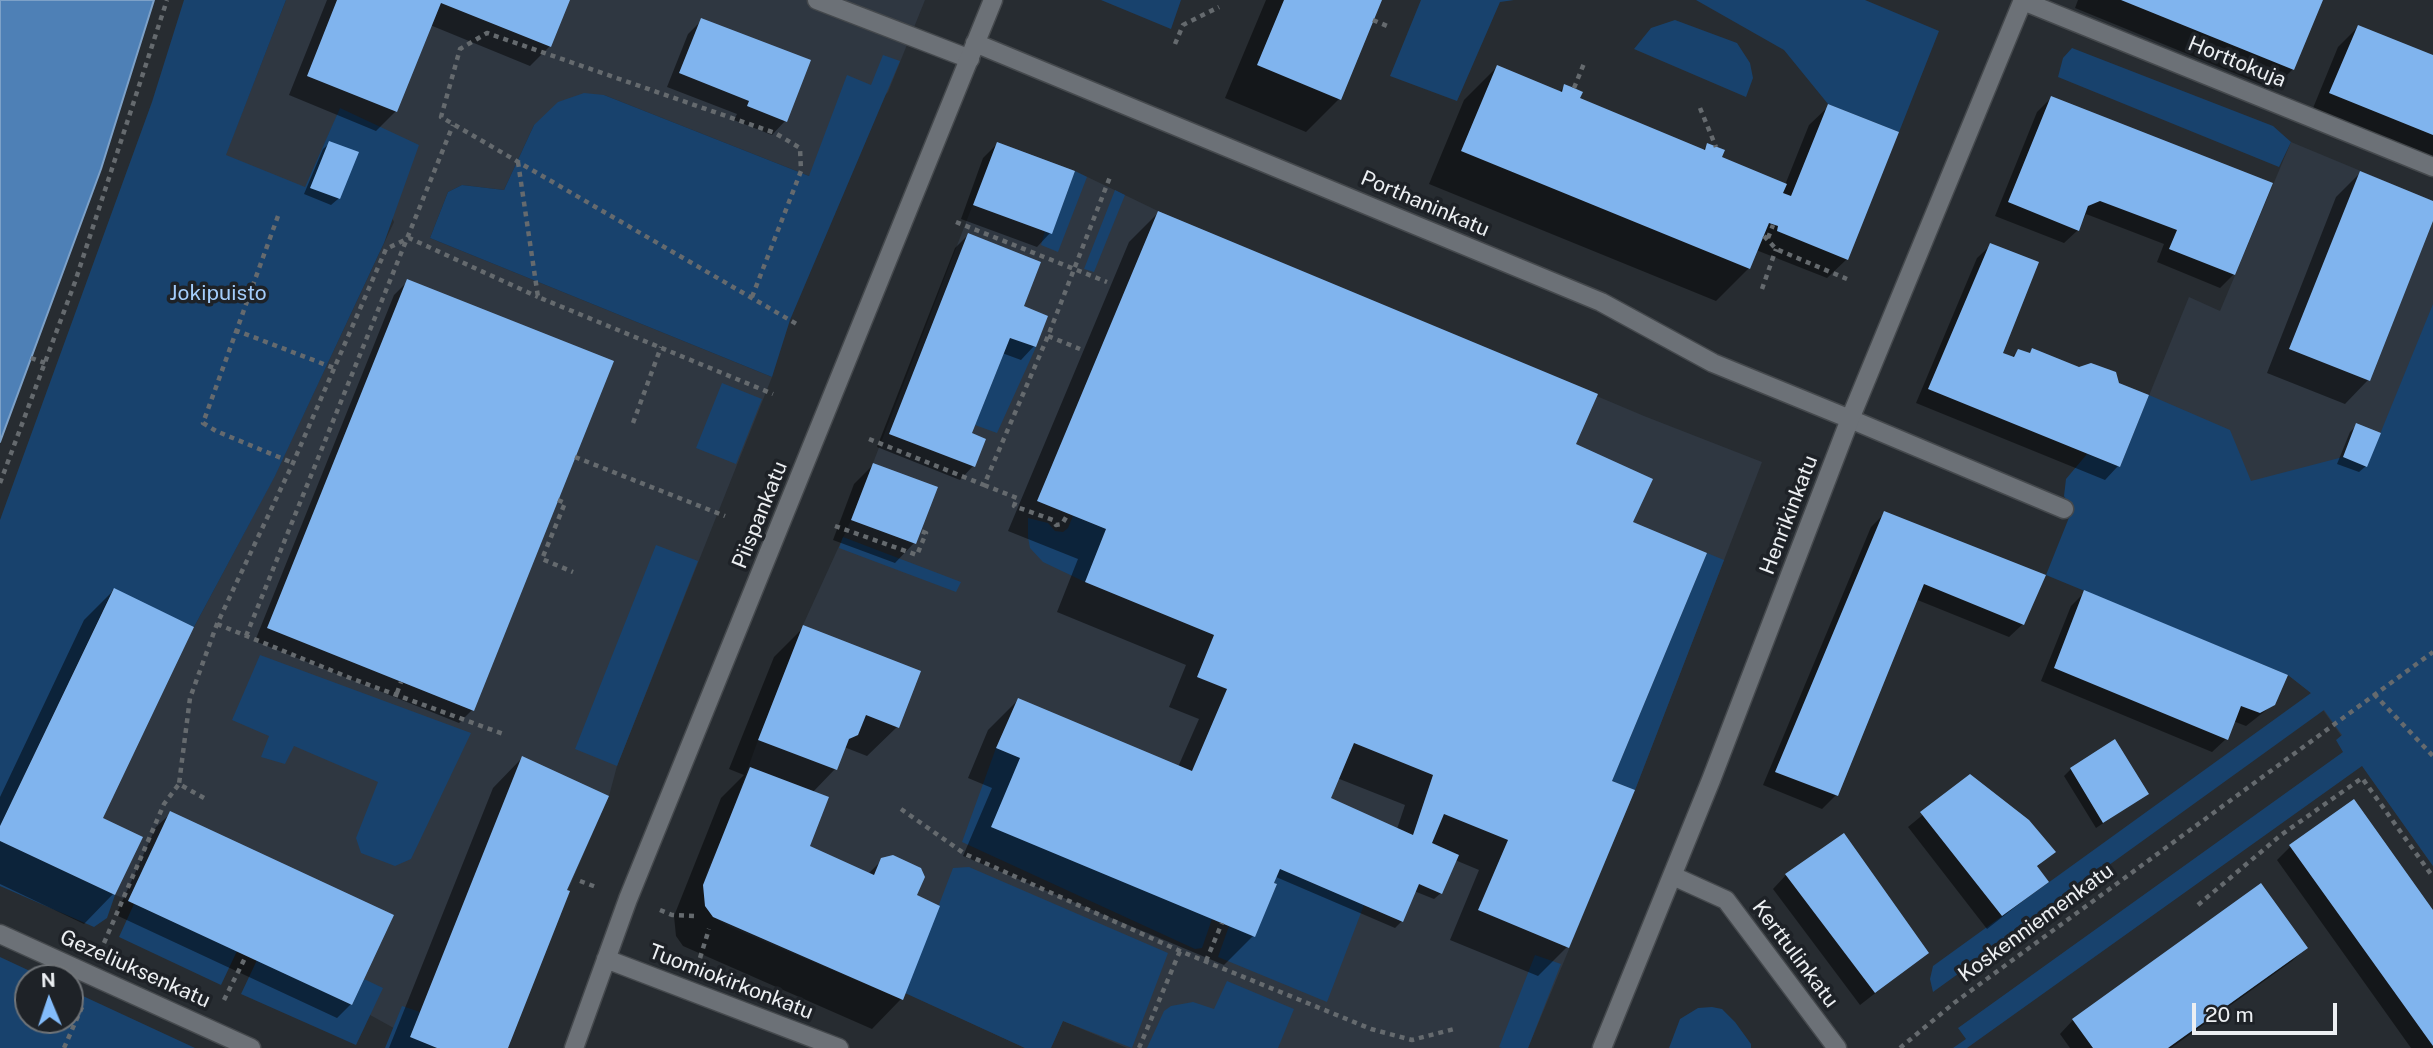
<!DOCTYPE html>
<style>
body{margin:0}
#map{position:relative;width:2433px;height:1048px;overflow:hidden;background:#272c31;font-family:"Public Sans",sans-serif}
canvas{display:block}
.north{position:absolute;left:14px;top:964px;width:70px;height:70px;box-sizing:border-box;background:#1e2227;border:2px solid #707478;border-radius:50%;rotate:358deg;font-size:19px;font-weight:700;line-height:28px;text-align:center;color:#eceff2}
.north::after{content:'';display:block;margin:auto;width:24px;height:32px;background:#83bcfb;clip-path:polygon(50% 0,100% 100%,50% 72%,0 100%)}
.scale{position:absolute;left:2192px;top:1003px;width:145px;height:32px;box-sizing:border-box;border:4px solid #eceff2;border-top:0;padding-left:9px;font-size:21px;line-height:24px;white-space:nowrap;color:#eceff2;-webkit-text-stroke:5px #1e2227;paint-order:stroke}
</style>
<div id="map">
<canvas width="2433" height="1048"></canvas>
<div class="north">N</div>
<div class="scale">20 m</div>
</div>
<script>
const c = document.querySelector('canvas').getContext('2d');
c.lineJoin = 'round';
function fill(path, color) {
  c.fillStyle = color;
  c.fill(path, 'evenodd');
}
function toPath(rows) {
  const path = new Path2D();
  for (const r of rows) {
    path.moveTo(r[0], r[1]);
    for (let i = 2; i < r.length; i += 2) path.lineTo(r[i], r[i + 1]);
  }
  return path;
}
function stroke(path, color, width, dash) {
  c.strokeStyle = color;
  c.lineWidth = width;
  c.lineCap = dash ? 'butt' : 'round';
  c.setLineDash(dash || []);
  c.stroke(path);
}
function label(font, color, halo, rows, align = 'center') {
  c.font = font + ' "Public Sans",sans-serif';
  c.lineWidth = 7;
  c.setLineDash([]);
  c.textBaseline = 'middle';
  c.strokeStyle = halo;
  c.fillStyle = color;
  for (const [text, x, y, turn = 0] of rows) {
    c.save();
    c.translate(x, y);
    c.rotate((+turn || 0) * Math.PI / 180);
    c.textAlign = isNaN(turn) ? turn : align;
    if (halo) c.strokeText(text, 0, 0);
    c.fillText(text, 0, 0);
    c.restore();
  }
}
fill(toPath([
 [286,0,925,0,888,92,809,176,604,95,534,125,504,190,462,185,448,192,430,238,772,377,617,766,609,796,568,890,437,1048,410,1037,352,1005,0,841,0,826,114,588,194,627,275,475,394,222,340,109,305,188,225,156],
 [997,142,1075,171,1158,211,1644,416,1762,462,1635,790,1528,1048,1127,1048,1063,1021,1051,1048,1025,1048,906,993,903,1000,730,927,713,917,705,906,703,885,707,871,738,803,736,801,758,740,803,625,851,520],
 [2291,142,2433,201,2433,866,2311,693,2288,675,2120,467,2189,297,2220,311]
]), '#2f3741');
fill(toPath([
 [184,0,286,0,226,155,305,187,340,108,419,145,384,243,275,476,194,627,113,589,0,826,0,520,152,102],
 [1101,0,1181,0,1171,29],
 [1421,0,1514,0,1500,2,1457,101,1390,76],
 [1696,0,1865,0,1939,31,1899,132,1828,104,1784,50],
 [1675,20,1737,43,1750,63,1753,78,1746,97,1634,49,1651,28],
 [2072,48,2273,126,2291,142,2279,167,2058,77,2063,58],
 [883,55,900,61,790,320,772,377,430,238,448,192,462,185,504,190,534,125,558,102,584,93,604,95,809,176,847,75,871,85],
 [1075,171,1087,177,1058,252,1041,245,1045,231,1052,233],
 [1115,190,1125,195,1094,272,1084,269],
 [2433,304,2433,866,2362,766,1967,1048,1953,1048,1966,1039,1958,1028,2343,752,2336,740,2342,735,2324,710,1933,992,1930,979,1933,966,2311,693,2288,675,2046,575,2072,510,2064,496,2066,479,2087,454,2120,467,2149,395,2230,430,2251,481,2343,457,2367,466],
 [1010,338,1036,347,997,433,975,425],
 [722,383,762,399,736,464,696,448],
 [1073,516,1106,529,1085,582,1043,562,1030,548,1028,537,1028,518,1048,523,1055,531,1063,532,1068,528],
 [843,537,961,582,956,592,839,548],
 [656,545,698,561,617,766,575,749],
 [1707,553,1724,560,1635,790,1612,781],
 [260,655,471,733,411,859,395,866,361,853,356,838,378,782,294,746,285,764,261,757,269,736,232,720],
 [996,748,1020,758,1212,919,1202,948,1195,949,962,842],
 [0,841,115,895,107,918,94,927,0,886],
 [969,867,1168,953,1132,1048,1063,1021,1051,1048,1025,1048,905,993,953,868],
 [1280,869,1364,905,1327,1002,1218,957,1229,926,1255,936,1277,884,1274,883],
 [134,904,237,951,221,985,119,937],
 [1535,955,1561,964,1528,1048,1502,1048,1499,1047],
 [0,957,45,978,28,978,28,1020,70,1020,70,990,195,1048,0,1048],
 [257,960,352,1005,364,979,383,988,356,1045,241,994],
 [1227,981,1294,1009,1278,1048,1147,1048,1164,1011,1171,1006,1193,1002,1214,1009],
 [402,1006,420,1012,410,1037,437,1048,385,1048],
 [1712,1007,1722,1009,1735,1022,1751,1044,1751,1048,1669,1048,1680,1019,1698,1008]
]), '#18426d');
const water = toPath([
 [0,0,154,0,101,169,0,442,0,0]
]);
fill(water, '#4e80b6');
stroke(water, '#7da1c8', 2);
fill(toPath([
 [327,0,569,0,550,46,530,66,430,25,396,111,376,131,289,95],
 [1266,0,1380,0,1339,99,1306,132,1225,98],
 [2078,0,2321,0,2293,69,2273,89,2075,8],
 [702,20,785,121,772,135,734,120,737,114,667,87,688,34],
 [2358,27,2433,57,2433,163,2311,113,2338,47],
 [1497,67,1559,92,1565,86,1577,99,1702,151,1708,145,1719,158,1785,185,1809,125,1829,106,1847,259,1827,278,1756,250,1749,268,1716,301,1429,184,1464,100],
 [2051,98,2270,184,2234,274,2220,288,2157,262,2164,244,2086,214,2078,230,2064,243,1995,216,2037,112],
 [330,143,357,153,338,199,331,205,304,194,323,149],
 [997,144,1050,233,1037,247,961,219,983,158],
 [2360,173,2433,202,2433,216,2368,380,2345,404,2267,373,2336,197],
 [1158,213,1574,445,1631,523,1610,782,1567,947,1538,976,1450,940,1479,870,1455,860,1441,893,1434,899,1414,891,1402,921,1395,928,1276,877,1253,936,1224,965,963,856,992,788,968,778,988,730,1018,700,1178,767,1199,719,1169,707,1186,665,1057,612,1078,559,1008,531,1129,242],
 [1337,778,1405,805,1397,829,1325,805],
 [968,235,1021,307,1046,317,1034,346,1021,360,1002,353,970,434,973,466,960,480,877,447,955,248],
 [1991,245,2000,354,2011,358,2018,351,2028,354,2033,350,2118,466,2105,480,1916,403,1977,258],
 [408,281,472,710,459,723,255,641,394,295],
 [2357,425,2366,466,2359,472,2337,464,2350,432],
 [873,465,914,543,895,563,833,540,854,484],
 [1885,513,2023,624,2009,637,1915,599,1836,795,1822,809,1763,785,1871,527],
 [114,590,101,819,140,838,113,894,84,924,0,884,0,797,84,620],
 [2085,592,2274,704,2246,726,2233,721,2226,739,2212,752,2041,681,2071,606],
 [804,627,897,727,867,756,844,747,835,769,812,793,808,847,868,874,882,860,915,896,938,907,901,999,872,1029,683,946,676,936,674,916,721,798,744,775,729,769,774,657],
 [522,758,565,891,506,1048,389,1048,493,788],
 [2071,769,2147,794,2096,828,2064,776],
 [1970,776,2053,852,2036,868,2047,882,1987,929,1908,827],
 [2353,802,2433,913,2433,1048,2411,1048,2277,860,2290,847],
 [170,814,351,1004,337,1018,116,915,156,827],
 [1786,875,1927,953,1860,1005,1773,889],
 [2306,948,2292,961,2171,1048,2070,1048,2060,1034,2073,1020]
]), '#0007');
fill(toPath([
 [337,0,570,0,551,47,441,3,397,112,307,76],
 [1284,0,1382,0,1341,100,1257,65],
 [2121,0,2323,0,2294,70],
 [701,18,811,60,787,122,747,106,749,101,679,73],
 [2358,25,2433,55,2433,135,2329,93],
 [1497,65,1562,92,1564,84,1574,88,1583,92,1580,98,1705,150,1707,143,1725,150,1722,157,1787,184,1783,193,1791,196,1828,104,1899,132,1848,260,1777,231,1778,226,1769,223,1750,269,1461,151],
 [2051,96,2273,183,2235,275,2169,249,2177,230,2100,201,2088,206,2079,231,2008,202],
 [329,141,359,152,340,199,310,188],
 [997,142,1075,171,1052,234,973,205],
 [2360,171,2433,201,2433,221,2370,381,2289,349],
 [1158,211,1598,394,1576,444,1653,479,1633,522,1707,553,1612,781,1635,790,1569,948,1478,910,1508,840,1444,814,1432,843,1459,855,1442,894,1419,884,1403,922,1280,869,1274,883,1277,884,1255,937,991,827,1020,758,996,748,1018,698,1192,771,1227,689,1197,677,1214,635,1085,582,1106,529,1037,501],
 [1354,743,1433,775,1413,835,1331,798],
 [968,233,1041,262,1024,306,1048,316,1036,347,1010,338,972,433,986,439,975,467,889,434],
 [1990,243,2039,262,2003,353,2014,357,2018,349,2030,353,2032,348,2079,367,2091,363,2116,372,2119,383,2149,395,2120,467,1928,389],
 [407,279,614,361,474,711,267,628],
 [2356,423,2381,433,2367,467,2343,457],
 [873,463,938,487,916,544,851,520],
 [1884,511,2046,575,2024,625,1924,584,1838,796,1775,772],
 [114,588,194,627,103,818,143,837,115,895,0,841,0,826],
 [2084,590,2288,675,2275,705,2260,713,2241,706,2228,740,2054,668],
 [803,625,921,671,899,728,866,715,858,735,849,739,837,770,758,740],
 [2115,739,2149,794,2103,823,2070,768],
 [522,756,609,796,567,890,570,891,508,1048,437,1048,410,1037],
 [750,767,829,797,810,846,874,875,881,858,893,855,921,868,925,877,917,895,940,906,903,1000,713,917,705,906,703,885],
 [1970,774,2029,820,2056,852,2037,866,2049,882,2002,916,1920,812],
 [2354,799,2433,910,2433,1046,2289,845],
 [170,811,394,915,352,1005,128,901],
 [1844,833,1929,953,1875,993,1785,874],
 [2261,883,2308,948,2168,1048,2093,1048,2072,1019]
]), '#80b4ee');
const service = toPath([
 [817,0,970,59],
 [1850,419,2064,509]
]);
const minor = toPath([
 [2023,1,2433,167],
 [975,43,1601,302,1713,363,1850,419],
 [1673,876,1726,900,1837,1048],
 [0,934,251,1048],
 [606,959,839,1048],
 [574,1048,628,899,993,0],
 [1602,1048,1711,780,1850,419,2023,0]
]);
stroke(service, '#45494d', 21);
stroke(minor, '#45494d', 21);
stroke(toPath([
 [1373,20,1387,26],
 [1175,44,1183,25,1219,7],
 [1574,88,1585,61],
 [1700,108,1716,147],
 [518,162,538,297,773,394],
 [278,216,203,423,216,431,293,463],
 [956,222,1107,282],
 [1764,236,1776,249,1847,279],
 [1768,238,1773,225],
 [1762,289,1776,249],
 [752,297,801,171,800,148,775,133,487,33,460,49,441,117,800,326],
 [235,330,334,368],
 [1048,336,1080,349],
 [31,358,45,363],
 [633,423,661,347],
 [869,439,984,485,1048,336,1110,177],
 [575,457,725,516],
 [0,483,75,282,167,0],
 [984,485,1017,498,1014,506,1053,520,1056,525,1062,524,1068,514],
 [558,500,565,503,542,559,573,572],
 [835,526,917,555,926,533,921,531],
 [217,624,350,678,506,735],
 [246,636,453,125],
 [397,693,401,682],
 [2374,694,2433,756],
 [204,798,179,784,190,698,217,624,293,463,386,249,409,238,538,297],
 [901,809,965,854,1180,951,1371,1029,1412,1040,1454,1029],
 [580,881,596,887],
 [2198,905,2281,835,2362,778,2433,877],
 [660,910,672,915,695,916],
 [104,943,164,804,179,784],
 [700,958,709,929],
 [1206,961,1222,923],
 [224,1000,246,956],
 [64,1048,82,1007],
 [1139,1048,1180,951],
 [1900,1048,1954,1003,2433,652]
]), '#656a6e', 4.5, [5, 5]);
stroke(service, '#6c7177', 18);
stroke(minor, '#6c7177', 18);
label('21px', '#eceff2', '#1e2227', [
 ["Horttokuja",2237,62,22],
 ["Porthaninkatu",1425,204,23],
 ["Piispankatu",760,515,-68],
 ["Henrikinkatu",1789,515,-69],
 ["Koskenniemenkatu",2036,923,-36],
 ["Kerttulinkatu",1795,954,53],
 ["Gezeliuksenkatu",135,969,24],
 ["Tuomiokirkonkatu",731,982,21]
]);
label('21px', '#a4cdfb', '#1e2227', [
 ["Jokipuisto",218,294]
]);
</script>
